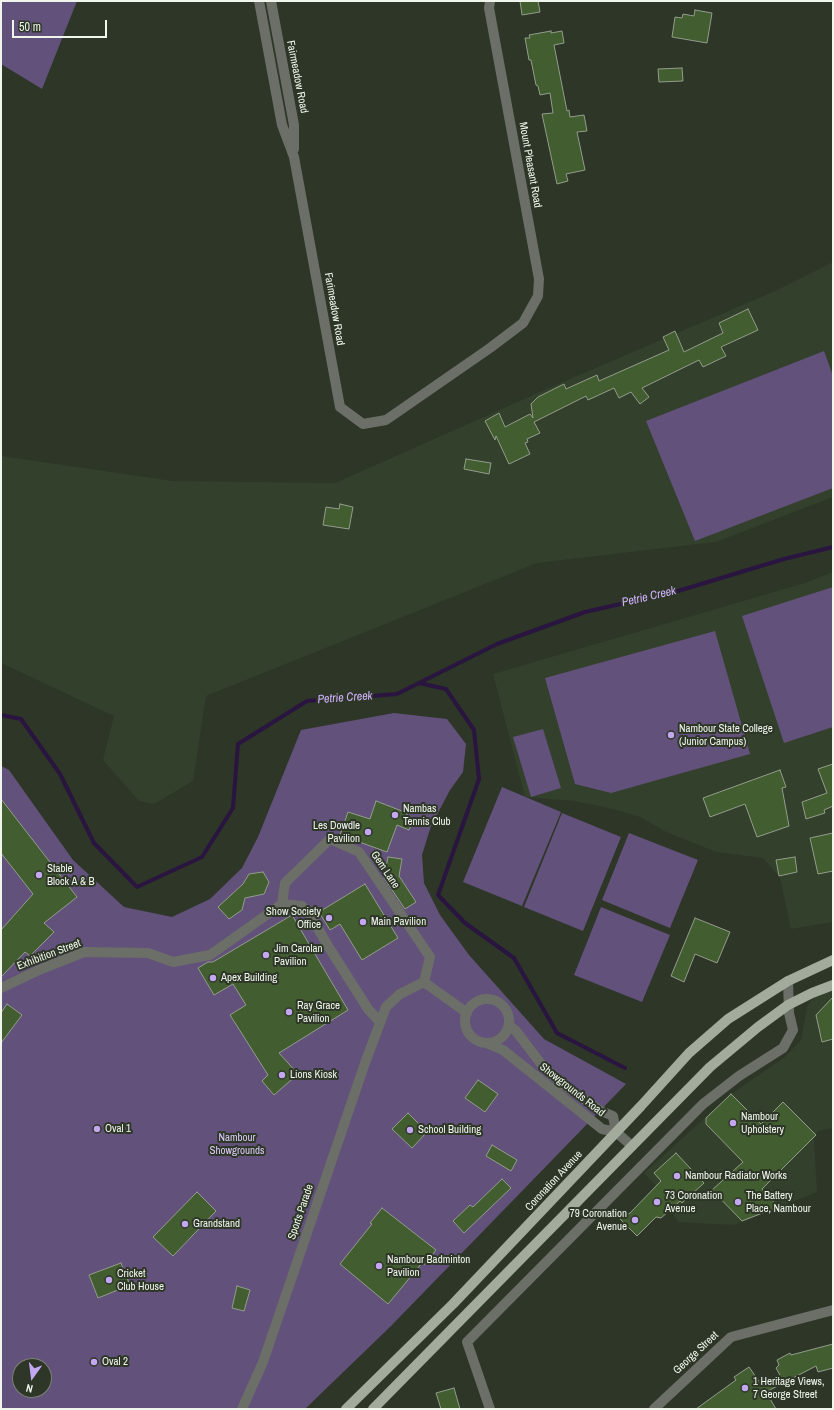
<!DOCTYPE html>
<style>
body{margin:0}
#map{position:relative;width:834px;height:1410px;overflow:hidden;background:#2d3627;font-family:"Archivo Narrow",sans-serif}
canvas{display:block}
.frame{position:absolute;inset:0;border:2px solid #f0f6ec;pointer-events:none}
.north{position:absolute;left:12px;top:1358px;width:40px;height:40px;box-sizing:border-box;background:#2d3627;border:1px solid #7b8376;border-radius:50%;rotate:194deg;font-size:11px;font-weight:700;line-height:16px;text-align:center;color:#f0f6ec}
.north::after{content:'';display:block;margin:auto;width:14px;height:18px;background:#c4a7f1;clip-path:polygon(50% 0,100% 100%,50% 72%,0 100%)}
.scale{position:absolute;left:12px;top:20px;width:95px;height:18px;box-sizing:border-box;border:2px solid #f0f6ec;border-top:0;padding-left:5px;font-size:12px;line-height:14px;white-space:nowrap;color:#f0f6ec;-webkit-text-stroke:3px #2d3627;paint-order:stroke}
</style>
<div id="map">
<canvas width="834" height="1410"></canvas>
<div class="frame"></div>
<div class="north">N</div>
<div class="scale">50 m</div>
</div>
<script>
const c = document.querySelector('canvas').getContext('2d');
c.lineJoin = 'round';
function fill(path, color) {
  c.fillStyle = color;
  c.fill(path, 'evenodd');
}
function toPath(rows) {
  const path = new Path2D();
  for (const r of rows) {
    if (r.length === 3) {
      path.moveTo(r[0] + r[2], r[1]);
      path.arc(r[0], r[1], r[2], 0, 2 * Math.PI);
      continue;
    }
    path.moveTo(r[0], r[1]);
    for (let i = 2; i < r.length; i += 2) path.lineTo(r[i], r[i + 1]);
  }
  return path;
}
function stroke(path, color, width, dash) {
  c.strokeStyle = color;
  c.lineWidth = width;
  c.lineCap = dash ? 'butt' : 'round';
  c.setLineDash(dash || []);
  c.stroke(path);
}
function label(font, color, halo, rows, align = 'center') {
  c.font = font + ' "Archivo Narrow",sans-serif';
  c.lineWidth = 4;
  c.setLineDash([]);
  c.textBaseline = 'middle';
  c.strokeStyle = halo;
  c.fillStyle = color;
  for (const [text, x, y, turn = 0] of rows) {
    c.save();
    c.translate(x, y);
    c.rotate((+turn || 0) * Math.PI / 180);
    c.textAlign = isNaN(turn) ? turn : align;
    if (halo) c.strokeText(text, 0, 0);
    c.fillText(text, 0, 0);
    c.restore();
  }
}
fill(toPath([
 [833,262,833,497,716,542,537,563,206,696,193,781,154,804,139,801,103,760,114,716,1,663,1,456,173,481,335,483,549,388,775,291],
 [833,572,833,922,791,929,780,878,763,858,716,852,666,832,640,817,617,810,575,801,525,797,493,674,805,583],
 [833,989,833,1128,818,1131,814,1139,817,1192,734,1225,678,1222,672,1212,676,1208,644,1173,731,1094,785,1057,801,1040,807,1007,810,1002,818,994]
]), '#33402c');
fill(toPath([
 [1,1,77,1,42,89,1,64],
 [824,351,833,376,833,488,695,541,646,421],
 [833,587,833,727,784,743,742,616],
 [715,631,750,754,611,793,575,784,545,678],
 [394,713,447,719,466,744,463,772,450,790,431,826,422,855,424,883,440,915,469,955,544,1039,626,1084,391,1326,305,1409,1,1409,1,766,9,770,73,860,124,907,172,917,210,899,242,868,258,837,301,730],
 [20,1366,44,1366,44,1390,20,1390],
 [543,729,561,788,531,797,513,737],
 [502,787,561,812,522,906,463,882],
 [562,813,621,837,583,931,524,907],
 [629,833,698,860,670,928,602,900],
 [601,907,670,935,642,1002,574,975]
]), '#62517a');
stroke(toPath([
 [419,683,446,689,474,730,479,779,438,895,465,923,514,958,557,1033,625,1068],
 [1,715,21,719,60,774,94,843,137,887,202,857,233,808,238,744,307,701,397,694,497,644,585,612,678,591,784,559,833,547]
]), '#291540', 4);
const building = toPath([
 [520,1,538,1,540,12,522,15,520,1],
 [695,10,712,13,707,43,672,37,675,17,682,18,683,14,694,16,695,10],
 [551,31,551,33,562,31,564,43,554,45,567,111,569,110,570,117,584,115,587,131,577,132,585,170,566,174,568,181,557,184,542,114,553,113,550,93,540,95,538,86,536,85,531,60,529,60,525,38,530,38,529,35,551,31],
 [682,68,683,81,659,82,658,69,682,68],
 [748,309,758,330,721,347,726,356,703,367,699,360,642,388,649,397,640,404,631,392,619,398,614,388,588,400,586,396,534,422,540,433,527,439,528,442,525,443,530,454,509,464,496,436,495,440,485,421,499,413,505,427,530,414,533,418,531,404,538,397,564,384,566,389,597,375,599,381,669,350,663,337,675,331,684,352,723,333,719,323,748,309],
 [466,459,491,463,489,474,464,469,466,459],
 [340,504,353,507,349,529,323,525,326,507,339,509,340,504],
 [833,764,833,806,824,810,825,813,806,819,802,802,827,793,818,769,833,764],
 [780,770,786,787,782,788,789,826,757,837,745,804,710,817,703,798,780,770],
 [1,799,77,897,44,923,54,932,30,956,25,952,1,977,1,930,33,894,1,853,1,799],
 [376,801,407,813,407,816,414,819,409,830,397,825,387,852,340,835,348,812,370,819,376,801],
 [833,833,833,871,818,874,810,838,833,833],
 [388,857,402,859,399,876,416,902,405,909,384,878,388,857],
 [795,857,797,872,779,876,776,860,795,857],
 [263,872,269,882,264,894,245,898,242,910,229,919,218,907,243,884,249,874,263,872],
 [365,884,398,938,362,960,340,924,330,930,319,912,365,884],
 [292,915,348,1010,279,1053,298,1074,274,1095,262,1081,268,1075,230,1015,246,1005,233,984,214,995,198,968,208,962,213,962,292,915],
 [695,918,730,932,717,963,695,954,684,982,671,976,695,918],
 [833,997,833,1039,822,1042,816,1015,833,997],
 [7,1004,22,1015,1,1043,1,1013,7,1004],
 [478,1080,498,1094,485,1112,465,1098,478,1080],
 [731,1094,761,1124,783,1102,816,1135,762,1189,778,1207,742,1221,712,1190,743,1162,706,1124,706,1118,731,1094],
 [408,1113,427,1132,412,1148,392,1129,408,1113],
 [492,1145,517,1160,511,1171,486,1156,492,1145],
 [676,1153,704,1183,682,1203,680,1201,661,1218,656,1217,637,1236,619,1218,630,1213,661,1181,654,1173,676,1153],
 [502,1179,511,1188,464,1233,453,1221,470,1205,473,1207,502,1179],
 [197,1192,216,1211,173,1256,153,1237,197,1192],
 [382,1208,436,1250,424,1265,422,1263,388,1304,340,1264,372,1224,370,1223,382,1208],
 [121,1263,130,1285,98,1298,89,1275,121,1263],
 [237,1286,250,1290,244,1311,232,1308,237,1286],
 [833,1344,833,1368,818,1372,816,1366,766,1392,776,1409,696,1409,736,1380,734,1377,749,1367,761,1384,780,1375,776,1368,779,1365,777,1360,790,1353,791,1355,833,1344],
 [454,1388,460,1409,441,1409,436,1393,454,1388]
]);
fill(building, '#425d2f');
stroke(building, '#939d8c', 1);
stroke(toPath([
 [259,1,282,125,294,157,340,407,363,424,386,420,490,348,523,323,538,296,539,279,489,8,490,1],
 [271,1,294,125,294,149],
 [282,904,285,883,330,839,359,852,430,957,424,982],
 [282,904,302,906,308,911,328,946,368,1009,379,1021],
 [1,988,39,970,84,952,148,953,173,962,210,955,282,904],
 [487,1021,22],
 [509,1025,516,1031,545,1069,565,1086,601,1111,613,1116,616,1132],
 [486,1043,503,1050,602,1129,616,1132],
 [616,1132,632,1146],
 [242,1409,263,1362,365,1063,386,1007,400,994,424,982,467,1013],
 [490,1409,467,1342,703,1104,739,1076,783,1048,793,1030,789,1013,788,981],
 [654,1409,731,1337,833,1310]
]), '#6b6f68', 10);
stroke(toPath([
 [346,1409,453,1304,641,1106,689,1053,728,1019,788,981,833,960],
 [373,1409,710,1067,758,1027,788,1005,812,993,833,985]
]), '#a2ab9c', 10);
for (const [x, y, r, color] of [
 [671,735,4,"#c4a7f1"],
 [395,815,4,"#c4a7f1"],
 [368,832,4,"#c4a7f1"],
 [39,875,4,"#c4a7f1"],
 [329,918,4,"#c4a7f1"],
 [363,922,4,"#c4a7f1"],
 [266,955,4,"#c4a7f1"],
 [213,978,4,"#c4a7f1"],
 [289,1012,4,"#c4a7f1"],
 [282,1075,4,"#c4a7f1"],
 [733,1123,4,"#c4a7f1"],
 [97,1129,4,"#c4a7f1"],
 [410,1130,4,"#c4a7f1"],
 [677,1176,4,"#c4a7f1"],
 [657,1202,4,"#c4a7f1"],
 [738,1202,4,"#c4a7f1"],
 [635,1220,4,"#c4a7f1"],
 [185,1224,4,"#c4a7f1"],
 [379,1266,4,"#c4a7f1"],
 [109,1280,4,"#c4a7f1"],
 [94,1362,4,"#c4a7f1"],
 [745,1388,4,"#c4a7f1"]
]) {
  const dot = new Path2D();
  dot.arc(x, y, r, 0, 2 * Math.PI);
  c.fillStyle = color;
  c.fill(dot);
  stroke(dot, '#2d3627', 1.5);
}
label('11px', '#f0f6ec', '#2d3627', [
 ["Fairmeadow Road",297,77,79],
 ["Mount Pleasant Road",530,165,80],
 ["Farimeadow Road",334,309,80],
 ["Gem Lane",385,870,56],
 ["Exhibition Street",49,955,-21],
 ["Showgrounds Road",572,1090,38],
 ["Coronation Avenue",554,1181,-47],
 ["Sports Parade",301,1212,-71],
 ["George Street",696,1353,-43]
]);
label('11px', '#f0f6ec', '#2d3627', [
 ["Nambour State College",679,729],
 ["(Junior Campus)",679,742],
 ["Nambas",403,809],
 ["Tennis Club",403,822],
 ["Les Dowdle",360,826,"right"],
 ["Pavilion",360,839,"right"],
 ["Stable",47,869],
 ["Block A & B",47,882],
 ["Show Society",321,912,"right"],
 ["Office",321,925,"right"],
 ["Main Pavilion",371,922],
 ["Jim Carolan",274,949],
 ["Pavilion",274,962],
 ["Apex Building",221,978],
 ["Ray Grace",297,1006],
 ["Pavilion",297,1019],
 ["Lions Kiosk",290,1075],
 ["Nambour",741,1117],
 ["Upholstery",741,1130],
 ["Oval 1",105,1129],
 ["School Building",418,1130],
 ["Nambour Radiator Works",685,1176],
 ["73 Coronation",665,1196],
 ["Avenue",665,1209],
 ["The Battery",746,1196],
 ["Place, Nambour",746,1209],
 ["79 Coronation",627,1214,"right"],
 ["Avenue",627,1227,"right"],
 ["Grandstand",193,1224],
 ["Nambour Badminton",387,1260],
 ["Pavilion",387,1273],
 ["Cricket",117,1274],
 ["Club House",117,1287],
 ["Oval 2",102,1362],
 ["1 Heritage Views,",753,1382],
 ["7 George Street",753,1395]
], 'left');
label('11px', '#dccbf9', '#2d3627', [
 ["Nambour",237,1138],
 ["Showgrounds",237,1151]
]);
label('italic 12px', '#d0b2fd', '#2d3627', [
 ["Petrie Creek",649,597,-13],
 ["Petrie Creek",345,698,-4]
]);
</script>
